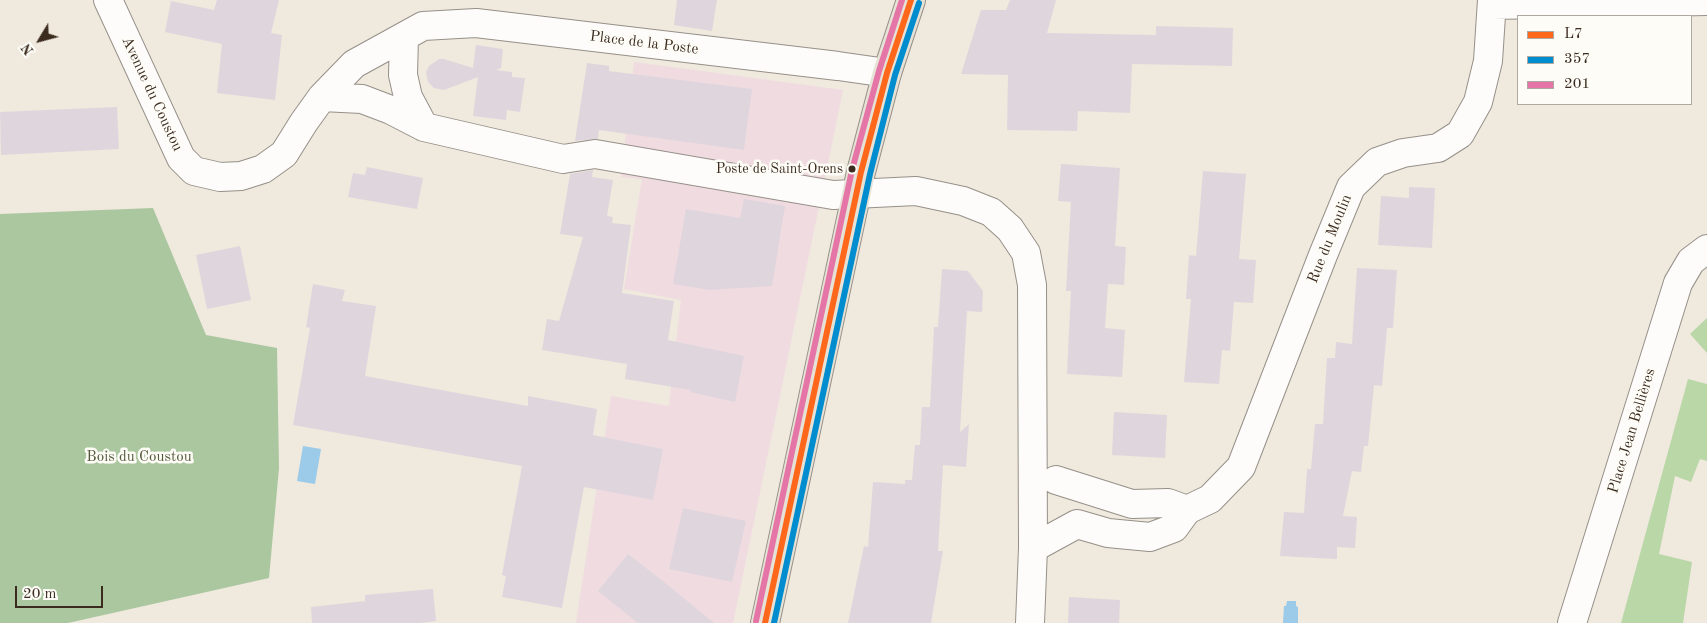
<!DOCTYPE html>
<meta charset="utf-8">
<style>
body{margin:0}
#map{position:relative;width:1707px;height:623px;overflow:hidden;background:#efe9de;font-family:"Old Standard TT",serif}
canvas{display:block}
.legend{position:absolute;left:1517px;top:15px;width:175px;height:90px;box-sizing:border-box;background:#fdfcf7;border:1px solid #afa8a0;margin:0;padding:6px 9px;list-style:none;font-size:15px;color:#3b2a1e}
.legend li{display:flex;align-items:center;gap:10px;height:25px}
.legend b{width:25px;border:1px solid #afa8a0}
.north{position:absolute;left:15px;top:15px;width:50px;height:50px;-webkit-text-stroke:4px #fdfcf7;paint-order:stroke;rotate:233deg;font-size:14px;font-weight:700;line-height:20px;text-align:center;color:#3b2a1e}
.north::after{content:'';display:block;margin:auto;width:18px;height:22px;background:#3b2a1e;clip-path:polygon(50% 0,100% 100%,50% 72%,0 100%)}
.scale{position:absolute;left:15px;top:586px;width:88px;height:22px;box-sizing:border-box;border:2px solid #3b2a1e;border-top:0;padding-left:6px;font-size:15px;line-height:18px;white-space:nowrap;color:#3b2a1e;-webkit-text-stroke:4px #fdfcf7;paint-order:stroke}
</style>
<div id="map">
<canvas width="1707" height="623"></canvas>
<ul class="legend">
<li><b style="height:6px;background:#ff671b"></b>L7</li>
<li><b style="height:6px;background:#008dcf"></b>357</li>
<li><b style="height:6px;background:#e675a7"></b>201</li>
</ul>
<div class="north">N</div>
<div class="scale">20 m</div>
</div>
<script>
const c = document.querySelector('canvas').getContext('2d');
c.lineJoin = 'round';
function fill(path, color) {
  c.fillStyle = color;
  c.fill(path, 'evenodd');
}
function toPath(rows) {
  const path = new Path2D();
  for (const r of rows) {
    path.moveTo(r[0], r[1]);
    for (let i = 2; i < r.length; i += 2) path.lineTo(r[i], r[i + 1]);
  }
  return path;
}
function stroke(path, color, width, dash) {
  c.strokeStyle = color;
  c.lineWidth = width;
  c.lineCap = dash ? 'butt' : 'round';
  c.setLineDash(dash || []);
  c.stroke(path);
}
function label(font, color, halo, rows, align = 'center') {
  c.font = font + ' "Old Standard TT",serif';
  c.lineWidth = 5;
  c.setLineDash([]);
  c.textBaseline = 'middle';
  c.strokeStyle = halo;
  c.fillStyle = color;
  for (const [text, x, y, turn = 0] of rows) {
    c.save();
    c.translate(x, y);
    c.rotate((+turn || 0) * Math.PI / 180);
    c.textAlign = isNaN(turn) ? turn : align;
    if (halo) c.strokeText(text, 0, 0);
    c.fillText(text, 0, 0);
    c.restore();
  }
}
fill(toPath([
 [634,62,843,90,733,623,576,623,611,396,669,406,681,300,624,289,642,179,621,177]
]), '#f0dbe1');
fill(toPath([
 [1707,318,1707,353,1690,334],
 [1688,379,1707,384,1707,461,1700,459,1691,482,1675,476,1659,554,1692,562,1683,623,1621,623]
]), '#bad7a8');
fill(toPath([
 [153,208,206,335,277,348,279,468,269,578,68,623,0,623,0,214]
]), '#abc79f');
fill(toPath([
 [303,446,321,449,315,484,297,481],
 [1287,601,1296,601,1296,606,1298,607,1298,623,1283,623,1284,606,1286,606]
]), '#9ccae9');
fill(toPath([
 [217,0,279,0,271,33,282,35,275,100,217,93,222,44,165,32,171,1,214,10],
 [677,0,717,0,712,31,674,25],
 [1010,0,1056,0,1047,33,1156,35,1156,26,1233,28,1232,66,1132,64,1130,113,1078,111,1077,131,1007,130,1008,75,961,74,981,10,1006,10],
 [476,45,503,49,501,68,496,70,512,72,512,77,525,78,520,112,507,110,506,120,473,116,478,77,444,90,434,88,428,82,426,72,429,66,439,59,444,59,473,68],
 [587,63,609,66,609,71,752,89,744,150,599,130,598,139,575,141],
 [117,107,119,149,1,155,0,112],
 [1061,164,1120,168,1115,246,1126,247,1124,285,1108,284,1105,328,1125,330,1122,377,1067,374,1071,291,1066,291,1071,202,1058,201],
 [367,167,423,178,417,209,348,197,353,173,365,175],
 [593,170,592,177,613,180,607,216,613,217,612,223,631,225,622,293,674,301,668,340,744,356,735,402,690,392,691,390,625,379,627,364,542,350,547,319,559,321,583,237,560,234,570,174],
 [1203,171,1246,174,1239,259,1256,260,1253,303,1234,302,1230,351,1222,350,1219,384,1184,382,1191,299,1186,299,1189,255,1196,256],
 [1409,187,1435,188,1432,248,1378,245,1381,196,1409,198],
 [744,199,785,206,772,286,709,290,673,284,686,209,740,218],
 [240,246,251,300,207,309,196,255],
 [1357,268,1397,270,1393,328,1387,328,1382,386,1374,385,1368,446,1364,446,1361,472,1352,471,1343,516,1357,517,1355,548,1337,547,1337,559,1280,556,1284,512,1304,513,1307,469,1311,469,1315,424,1323,424,1327,358,1335,358,1336,342,1352,344],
 [942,269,968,271,983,291,982,312,967,311,960,432,969,424,966,467,943,465,938,551,943,551,931,623,848,623,864,546,868,547,873,482,905,484,905,480,912,480,915,445,920,445,922,407,930,407,934,327,938,327],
 [313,284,345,290,342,301,376,306,365,376,528,406,528,396,597,409,593,435,663,449,653,500,584,487,562,608,502,597,506,576,502,575,522,466,293,425,310,328,306,327],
 [1114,412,1167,415,1165,458,1112,455],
 [683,508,746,521,732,582,669,569],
 [628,554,664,582,714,623,638,623,598,591],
 [433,589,436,621,420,623,312,623,311,607,365,601,365,595],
 [1069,597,1120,600,1119,623,1068,623]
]), '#dfd6dd');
const minor = toPath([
 [108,0,181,158,194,171,220,177,241,176,263,169,284,154,304,122,322,97,354,64,423,26,476,23,838,66,887,73],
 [1492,5,1707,1],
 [404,37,403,75,408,97,424,127],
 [322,97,362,99,391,110,424,127,563,159,595,154,833,195,916,191,963,201,991,212,1010,229,1026,253,1032,285,1033,548,1030,623],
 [1056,480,1132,504,1168,503,1187,510],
 [1033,548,1077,524,1108,533,1150,537,1174,528,1187,510,1210,499,1241,467,1323,255,1351,187,1377,162,1403,153,1438,148,1460,134,1478,102,1488,61,1492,0],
 [1572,623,1678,283,1691,261,1707,249]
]);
const major = toPath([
 [765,623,861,172,887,73,911,0]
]);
stroke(minor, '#969089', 30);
stroke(major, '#969089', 30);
stroke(minor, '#fdfcfa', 28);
stroke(major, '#e6e2d6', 28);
stroke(toPath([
 [765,623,861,172,887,73,911,0]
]), '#ff671b', 6);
stroke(toPath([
 [774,623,870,174,895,75,919,3]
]), '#008dcf', 6);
stroke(toPath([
 [756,621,852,170,879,71,902,0]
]), '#e675a7', 6);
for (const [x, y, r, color] of [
 [852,169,4.5,"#3b2a1e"]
]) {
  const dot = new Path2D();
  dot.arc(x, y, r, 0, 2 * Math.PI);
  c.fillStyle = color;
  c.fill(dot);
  stroke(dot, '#fdfcf7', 2);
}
label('14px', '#3b2a1e', '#fdfcf7', [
 ["Poste de Saint-Orens",843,169]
], 'right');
label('15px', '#3b2a1e', '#fdfcf7', [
 ["Place de la Poste",644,43,7],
 ["Avenue du Coustou",152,94,65],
 ["Rue du Moulin",1330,239,-68],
 ["Place Jean Bellières",1632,431,-73]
]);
label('15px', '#54593a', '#fdfcf7', [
 ["Bois du Coustou",139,457]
]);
</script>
